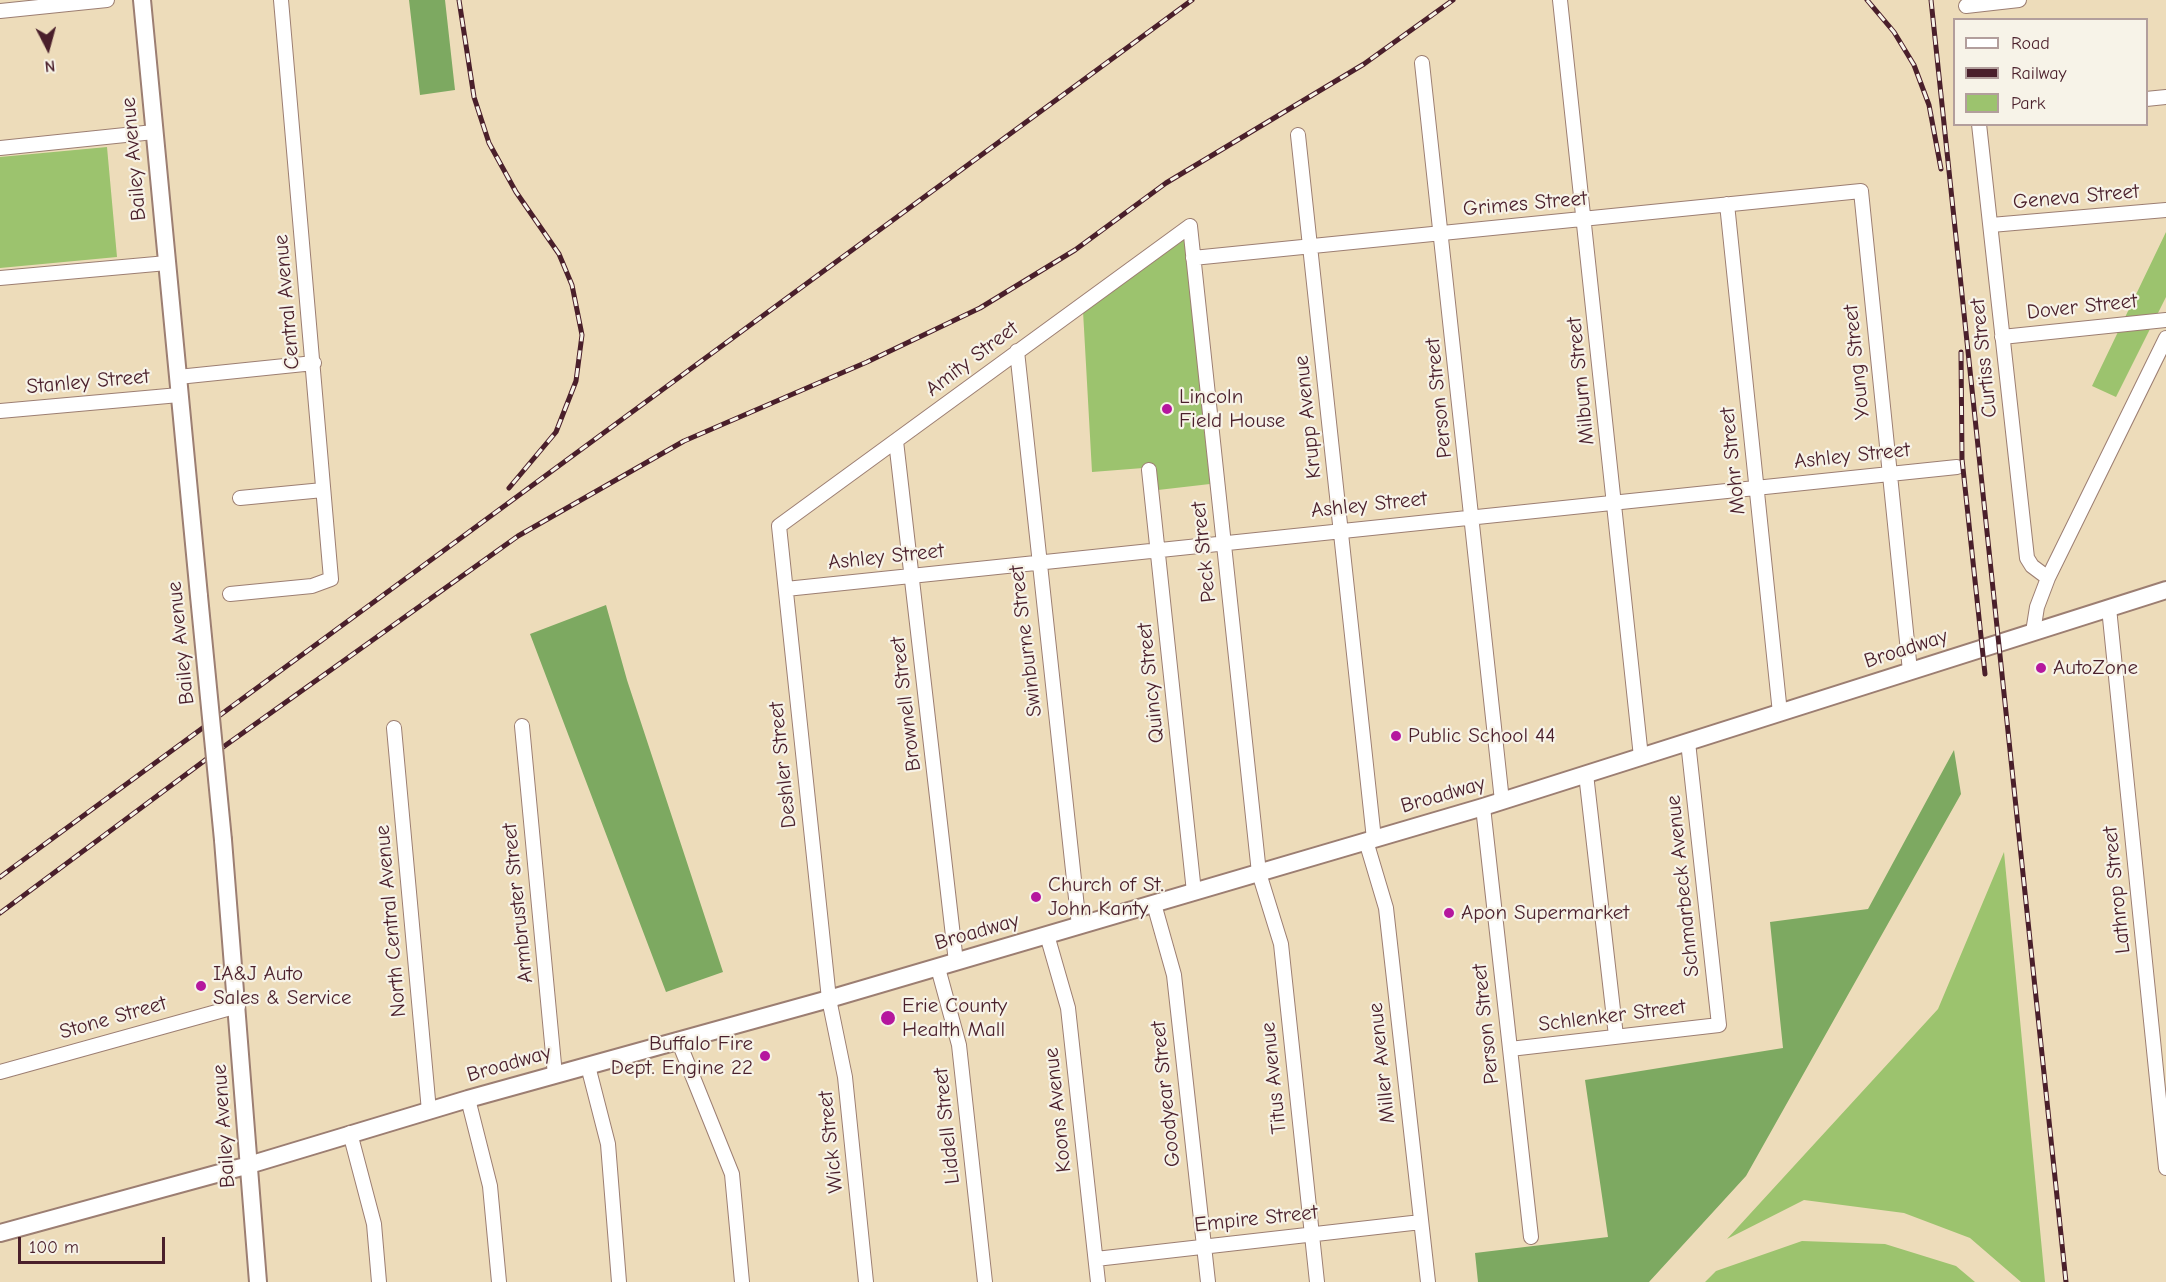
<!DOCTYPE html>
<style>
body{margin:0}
#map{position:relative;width:2166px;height:1282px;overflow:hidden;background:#eddcba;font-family:"Comic Neue",sans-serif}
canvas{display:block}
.legend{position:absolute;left:1953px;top:18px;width:195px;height:108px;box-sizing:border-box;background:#f7f3e8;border:2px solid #b29e9c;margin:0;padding:8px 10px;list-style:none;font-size:18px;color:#4a1f2b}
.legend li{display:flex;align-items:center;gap:12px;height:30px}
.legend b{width:30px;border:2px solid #b29e9c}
.north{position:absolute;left:18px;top:18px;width:60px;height:60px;-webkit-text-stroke:4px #f7f3e8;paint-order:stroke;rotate:174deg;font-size:16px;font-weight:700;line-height:24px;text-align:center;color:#4a1f2b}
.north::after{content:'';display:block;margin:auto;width:21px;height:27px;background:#4a1f2b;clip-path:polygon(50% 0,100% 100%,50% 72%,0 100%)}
.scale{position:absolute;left:18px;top:1237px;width:147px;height:27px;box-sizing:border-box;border:3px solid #4a1f2b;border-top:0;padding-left:8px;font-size:18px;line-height:21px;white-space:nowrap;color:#4a1f2b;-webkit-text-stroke:4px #f7f3e8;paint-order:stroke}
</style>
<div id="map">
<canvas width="2166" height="1282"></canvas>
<ul class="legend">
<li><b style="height:8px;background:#fff"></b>Road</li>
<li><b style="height:8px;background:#4a1f2b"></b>Railway</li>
<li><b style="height:16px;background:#9cc36e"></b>Park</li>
</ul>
<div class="north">N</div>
<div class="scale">100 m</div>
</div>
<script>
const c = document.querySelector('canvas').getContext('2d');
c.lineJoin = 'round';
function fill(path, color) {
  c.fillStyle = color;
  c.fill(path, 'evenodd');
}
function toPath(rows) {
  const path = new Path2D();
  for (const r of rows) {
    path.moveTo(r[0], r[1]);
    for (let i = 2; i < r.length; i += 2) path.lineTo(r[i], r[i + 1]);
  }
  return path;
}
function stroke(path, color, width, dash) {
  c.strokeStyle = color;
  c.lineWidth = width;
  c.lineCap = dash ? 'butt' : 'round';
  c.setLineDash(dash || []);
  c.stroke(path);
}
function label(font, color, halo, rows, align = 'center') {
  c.font = font + ' "Comic Neue",sans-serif';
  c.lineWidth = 4.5;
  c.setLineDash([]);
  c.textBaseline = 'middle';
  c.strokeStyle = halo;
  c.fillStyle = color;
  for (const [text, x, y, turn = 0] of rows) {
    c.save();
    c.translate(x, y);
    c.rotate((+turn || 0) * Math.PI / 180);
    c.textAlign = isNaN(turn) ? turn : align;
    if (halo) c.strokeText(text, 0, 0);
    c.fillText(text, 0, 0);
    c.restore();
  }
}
fill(toPath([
 [107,147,117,257,0,268,0,157],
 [2166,232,2166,297,2116,397,2092,386],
 [1184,235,1210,484,1158,490,1156,467,1092,472,1083,311],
 [2004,852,2045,1282,2021,1282,1970,1238,1904,1213,1804,1200,1727,1239,1938,1009],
 [1802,1241,1885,1244,1956,1266,1975,1282,1705,1282,1716,1271]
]), '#9cc36e');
fill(toPath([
 [409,0,445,0,455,90,420,95],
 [606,605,627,680,723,972,666,992,530,634],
 [1954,750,1961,794,1746,1176,1649,1282,1478,1282,1475,1253,1608,1237,1585,1080,1783,1048,1770,922,1868,909]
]), '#7da961');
const minor = toPath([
 [1560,0,1641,757],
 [1966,6,2019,0],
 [0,11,107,0],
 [1422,63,1502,801],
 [2146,99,2166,97],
 [1979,124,2027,558,2032,566,2048,578],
 [1298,135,1374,839],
 [0,148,154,132],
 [1727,204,1780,713],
 [1991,225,2166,210],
 [1193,258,1861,191,1910,671],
 [0,278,167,263],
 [2002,337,2166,320],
 [1017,351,1079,926],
 [178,377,314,363],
 [0,411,179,395],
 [896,441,956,962],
 [1149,470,1194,892],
 [240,498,323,490],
 [786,589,1957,467],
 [230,594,312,586,331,579,281,0],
 [2109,608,2166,1168],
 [2033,632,2037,607,2048,578,2166,338],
 [522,726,555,1075],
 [394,728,429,1111],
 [1586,774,1616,1036],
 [1483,807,1531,1237],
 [1366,841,1386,908,1428,1282],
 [1154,904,1174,975,1208,1282],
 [1047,935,1068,1008,1098,1282],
 [938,968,959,1045,985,1282],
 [678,1040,732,1174,742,1282],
 [1510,1049,1719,1025,1688,742],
 [588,1066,608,1144,619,1282],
 [0,1072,238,1006],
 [468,1099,490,1186,499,1282],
 [350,1133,374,1224,379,1282],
 [1096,1259,1421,1222],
 [866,1282,845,1077,829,999,779,526,1190,226,1259,873,1281,944,1317,1282]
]);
const major = toPath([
 [142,0,199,596],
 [223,840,258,1282],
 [0,1233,249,1165,468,1099,829,999,1483,807,2166,590]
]);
stroke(minor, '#9c7e72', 16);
stroke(major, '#9c7e72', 20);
stroke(minor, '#fff', 14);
stroke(major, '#fff', 16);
const rail = toPath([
 [459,0,474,97,489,143,516,192,559,254,572,285,582,335,576,381,556,432,509,488],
 [1867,0,1894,32,1914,65,1929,105,1941,169],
 [1931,0,2066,1282],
 [1961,352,1962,459,1985,674],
 [0,877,1192,0],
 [0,913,212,755,518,536,684,441,867,362,980,308,1075,250,1166,183,1364,64,1453,0]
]);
stroke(rail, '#4a1f2b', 5);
stroke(rail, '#f7f3e8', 3, [9]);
const majorBridge = toPath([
 [199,596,223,840]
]);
stroke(majorBridge, '#9c7e72', 20, []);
stroke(majorBridge, '#fff', 16);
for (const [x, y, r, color] of [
 [1167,409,6,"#b5179e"],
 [2041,668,6,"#b5179e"],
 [1396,736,6,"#b5179e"],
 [1036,897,6,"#b5179e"],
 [1449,913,6,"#b5179e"],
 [201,986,6,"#b5179e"],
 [888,1018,8,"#b5179e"],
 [765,1056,6,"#b5179e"]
]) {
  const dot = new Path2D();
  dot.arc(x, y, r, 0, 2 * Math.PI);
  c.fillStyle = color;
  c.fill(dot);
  stroke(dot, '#f7f3e8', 2);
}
label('21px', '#4a1f2b', '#f7f3e8', [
 ["Bailey Avenue",134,159,-95],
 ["Geneva Street",2076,197,-5],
 ["Grimes Street",1525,204,-5],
 ["Central Avenue",287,302,-95],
 ["Dover Street",2082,307,-6],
 ["Curtiss Street",1984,358,-96],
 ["Amity Street",972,359,-37],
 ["Young Street",1857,362,-96],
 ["Milburn Street",1581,381,-96],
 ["Stanley Street",88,382,-5],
 ["Person Street",1439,398,-96],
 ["Krupp Avenue",1308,417,-96],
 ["Ashley Street",1852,456,-6],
 ["Mohr Street",1733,461,-96],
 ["Ashley Street",1369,505,-6],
 ["Peck Street",1204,552,-96],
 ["Ashley Street",886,557,-6],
 ["Swinburne Street",1026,641,-97],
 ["Bailey Avenue",181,643,-96],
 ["Broadway",1906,649,-18],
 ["Quincy Street",1151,683,-96],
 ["Brownell Street",906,704,-97],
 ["Deshler Street",783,765,-96],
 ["Broadway",1443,795,-16],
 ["Schmarbeck Avenue",1683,886,-96],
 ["Lathrop Street",2117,890,-96],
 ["Armbruster Street",518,903,-96],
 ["North Central Avenue",391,921,-95],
 ["Broadway",977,932,-16],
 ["Schlenker Street",1612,1016,-7],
 ["Stone Street",113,1018,-16],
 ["Person Street",1486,1024,-96],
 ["Miller Avenue",1382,1063,-96],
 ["Broadway",509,1064,-16],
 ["Titus Avenue",1274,1078,-96],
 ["Goodyear Street",1166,1094,-96],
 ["Koons Avenue",1058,1110,-96],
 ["Bailey Avenue",224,1126,-94],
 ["Liddell Street",947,1126,-96],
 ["Wick Street",831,1142,-96],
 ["Empire Street",1256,1219,-6]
]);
label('21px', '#4a1f2b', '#f7f3e8', [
 ["Lincoln",1179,397],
 ["Field House",1179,421],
 ["AutoZone",2053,668],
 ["Public School 44",1408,736],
 ["Church of St.",1048,885],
 ["John Kanty",1048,909],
 ["Apon Supermarket",1461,913],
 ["IA&J Auto",213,974],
 ["Sales & Service",213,998],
 ["Erie County",902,1006],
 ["Health Mall",902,1030],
 ["Buffalo Fire",753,1044,"right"],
 ["Dept. Engine 22",753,1068,"right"]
], 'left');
</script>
